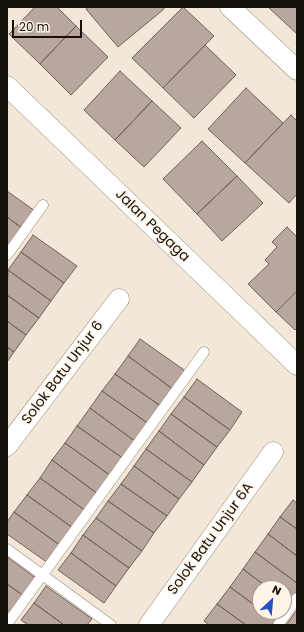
<!DOCTYPE html>
<style>
body{margin:0}
#map{position:relative;width:304px;height:632px;overflow:hidden;background:#f3e7d7;font-family:Poppins,sans-serif}
canvas{display:block}
.frame{position:absolute;inset:0;border:8px solid #15110b;pointer-events:none}
.north{position:absolute;left:252px;top:580px;width:40px;height:40px;box-sizing:border-box;background:#fef4e8;border:1px solid #a19990;border-radius:50%;rotate:26deg;font-size:11px;font-weight:700;line-height:16px;text-align:center;color:#15110b}
.north::after{content:'';display:block;margin:auto;width:14px;height:18px;background:#2650bf;clip-path:polygon(50% 0,100% 100%,50% 72%,0 100%)}
.scale{position:absolute;left:12px;top:20px;width:70px;height:18px;box-sizing:border-box;border:2px solid #15110b;border-top:0;padding-left:5px;font-size:12px;line-height:14px;white-space:nowrap;color:#15110b;-webkit-text-stroke:3px #fef4e8;paint-order:stroke}
</style>
<div id="map">
<canvas width="304" height="632"></canvas>
<div class="frame"></div>
<div class="north">N</div>
<div class="scale">20 m</div>
</div>
<script>
const c = document.querySelector('canvas').getContext('2d');
c.lineJoin = 'round';
function fill(path, color) {
  c.fillStyle = color;
  c.fill(path, 'evenodd');
}
function toPath(rows) {
  const path = new Path2D();
  for (const r of rows) {
    path.moveTo(r[0], r[1]);
    for (let i = 2; i < r.length; i += 2) path.lineTo(r[i], r[i + 1]);
  }
  return path;
}
function stroke(path, color, width, dash) {
  c.strokeStyle = color;
  c.lineWidth = width;
  c.lineCap = dash ? 'butt' : 'round';
  c.setLineDash(dash || []);
  c.stroke(path);
}
function label(font, color, halo, rows, align = 'center') {
  c.font = font + ' Poppins,sans-serif';
  c.lineWidth = 3;
  c.setLineDash([]);
  c.textBaseline = 'middle';
  c.strokeStyle = halo;
  c.fillStyle = color;
  for (const [text, x, y, turn = 0] of rows) {
    c.save();
    c.translate(x, y);
    c.rotate((+turn || 0) * Math.PI / 180);
    c.textAlign = isNaN(turn) ? turn : align;
    if (halo) c.strokeText(text, 0, 0);
    c.fillText(text, 0, 0);
    c.restore();
  }
}
const building = toPath([
 [35,7,57,7,76,26,40,64,9,34,35,7],
 [89,7,163,7,164,9,118,47,86,9,89,7],
 [183,7,214,36,163,88,132,58,183,7],
 [268,7,297,7,297,34,268,7],
 [76,26,108,57,71,95,40,64,76,26],
 [205,45,236,75,194,118,163,88,205,45],
 [120,71,152,101,115,140,84,110,120,71],
 [246,88,283,123,245,163,208,129,246,88],
 [152,101,181,128,144,167,115,140,152,101],
 [291,115,297,121,297,194,289,203,245,163,291,115],
 [202,141,237,176,197,214,163,179,202,141],
 [237,176,263,203,222,241,197,214,237,176],
 [7,191,35,211,22,228,7,217,7,191],
 [7,217,22,228,10,246,7,244,7,217],
 [287,227,297,237,297,291,276,312,248,284,269,264,265,260,277,247,272,242,287,227],
 [33,235,77,266,64,283,21,252,33,235],
 [21,252,64,283,51,301,8,270,21,252],
 [8,270,51,301,39,318,7,295,8,270],
 [297,291,297,328,295,330,276,312,297,291],
 [7,295,39,318,26,335,7,321,7,295],
 [7,321,26,335,14,352,7,347,7,321],
 [140,339,187,372,174,390,128,356,140,339],
 [7,347,14,352,7,362,7,347],
 [128,356,174,390,162,407,115,374,128,356],
 [115,374,162,407,149,424,102,391,115,374],
 [197,379,242,412,230,430,184,397,197,379],
 [102,391,149,424,136,442,90,408,102,391],
 [184,397,230,430,217,447,171,414,184,397],
 [90,408,136,442,124,459,77,426,90,408],
 [171,414,217,447,204,465,159,431,171,414],
 [77,426,124,459,111,476,65,443,77,426],
 [159,431,204,465,192,482,146,449,159,431],
 [65,443,111,476,98,494,52,460,65,443],
 [146,449,192,482,179,499,134,466,146,449],
 [52,460,98,494,86,511,40,478,52,460],
 [134,466,179,499,167,516,121,484,134,466],
 [40,478,86,511,73,528,27,495,40,478],
 [121,484,167,516,154,533,108,501,121,484],
 [27,495,73,528,61,546,14,512,27,495],
 [293,500,297,503,297,529,280,517,293,500],
 [108,501,154,533,142,551,96,518,108,501],
 [14,512,61,546,48,563,7,534,7,522,14,512],
 [280,517,297,529,297,556,268,534,280,517],
 [96,518,142,551,129,568,83,535,96,518],
 [268,534,297,556,297,583,255,552,268,534],
 [83,535,129,568,116,586,71,553,83,535],
 [255,552,297,583,297,591,288,603,284,600,284,588,268,588,243,569,255,552],
 [71,553,116,586,104,603,58,570,71,553],
 [7,557,37,579,24,596,7,584,7,557],
 [243,569,268,588,260,588,260,609,230,587,243,569],
 [7,584,24,596,12,613,7,610,7,584],
 [46,586,92,619,87,625,64,625,34,603,46,586],
 [230,587,260,609,260,612,264,612,275,620,272,625,246,625,217,604,230,587],
 [34,603,64,625,28,625,21,620,34,603],
 [217,604,246,625,209,625,204,621,217,604],
 [297,610,297,625,286,625,297,610],
 [264,612,281,612,275,620,264,612]
]);
fill(building, '#b9a69f');
stroke(building, '#72615b', 1);
const lane = toPath([
 [7,255,43,205],
 [7,549,111,625],
 [7,624,204,352],
 [278,625,297,598]
]);
const street = toPath([
 [230,7,297,70],
 [7,86,297,365],
 [7,446,119,299],
 [149,625,273,452]
]);
stroke(lane, '#958a7c', 11);
stroke(street, '#958a7c', 21);
stroke(lane, '#fff', 10);
stroke(street, '#fff', 20);
label('14px', '#15110b', '#fef4e8', [
 ["Jalan Pegaga",152,226,44],
 ["Solok Batu Unjur 6",63,373,-53],
 ["Solok Batu Unjur 6A",211,539,-54]
]);
</script>
